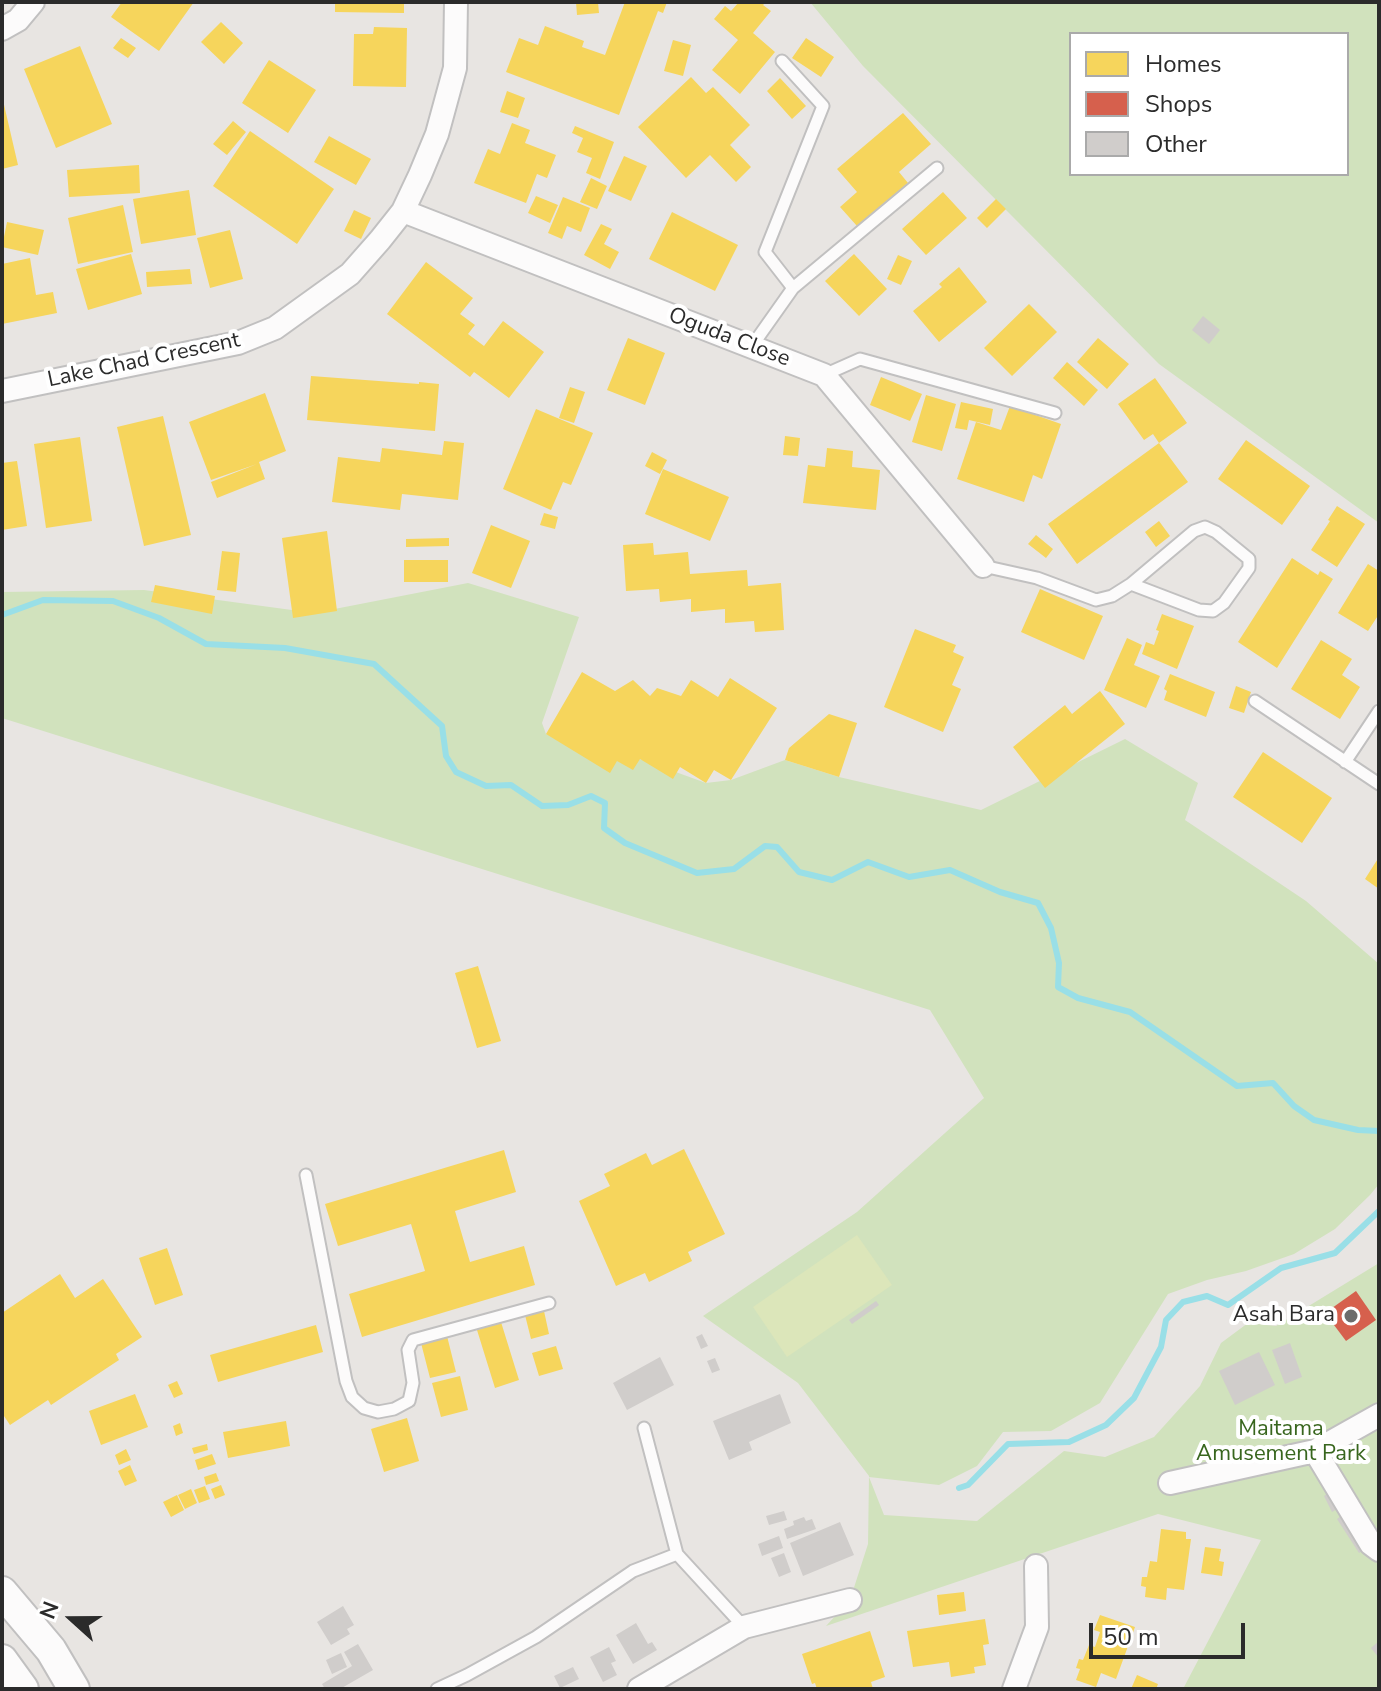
<!DOCTYPE html>
<style>
body{margin:0}
#map{position:relative;width:1381px;height:1691px;overflow:hidden;background:#e8e5e2;font-family:"Nunito Sans",sans-serif}
canvas{display:block}
.frame{position:absolute;inset:0;border:4px solid #2b2b2b;pointer-events:none}
.legend{position:absolute;left:1069px;top:32px;width:280px;height:144px;box-sizing:border-box;background:#fff;border:2px solid #aaa;margin:0;padding:10px 14px;list-style:none;font-size:24px;color:#2b2b2b}
.legend li{display:flex;align-items:center;gap:16px;height:40px}
.legend b{width:40px;border:2px solid #aaa}
.north{position:absolute;left:32px;top:1579px;width:80px;height:80px;-webkit-text-stroke:6px #fff;paint-order:stroke;rotate:291deg;font-size:22px;font-weight:700;line-height:32px;text-align:center;color:#2b2b2b}
.north::after{content:'';display:block;margin:auto;width:28px;height:36px;background:#2b2b2b;clip-path:polygon(50% 0,100% 100%,50% 72%,0 100%)}
.scale{position:absolute;left:1089px;top:1623px;width:156px;height:36px;box-sizing:border-box;border:4px solid #2b2b2b;border-top:0;padding-left:10px;font-size:24px;line-height:28px;white-space:nowrap;color:#2b2b2b;-webkit-text-stroke:6px #fff;paint-order:stroke}
</style>
<div id="map">
<canvas width="1381" height="1691"></canvas>
<div class="frame"></div>
<ul class="legend">
<li><b style="height:22px;background:#f6d55c"></b>Homes</li>
<li><b style="height:22px;background:#d6604d"></b>Shops</li>
<li><b style="height:22px;background:#d0cdcb"></b>Other</li>
</ul>
<div class="north">N</div>
<div class="scale">50 m</div>
</div>
<script>
const c = document.querySelector('canvas').getContext('2d');
c.lineJoin = 'round';
function fill(path, color) {
  c.fillStyle = color;
  c.fill(path, 'evenodd');
}
function toPath(rows) {
  const path = new Path2D();
  for (const r of rows) {
    path.moveTo(r[0], r[1]);
    for (let i = 2; i < r.length; i += 2) path.lineTo(r[i], r[i + 1]);
  }
  return path;
}
function stroke(path, color, width, dash) {
  c.strokeStyle = color;
  c.lineWidth = width;
  c.lineCap = dash ? 'butt' : 'round';
  c.setLineDash(dash || []);
  c.stroke(path);
}
function label(font, color, halo, rows, align = 'center') {
  c.font = font + ' "Nunito Sans",sans-serif';
  c.lineWidth = 8;
  c.setLineDash([]);
  c.textBaseline = 'middle';
  c.strokeStyle = halo;
  c.fillStyle = color;
  for (const [text, x, y, turn = 0] of rows) {
    c.save();
    c.translate(x, y);
    c.rotate((+turn || 0) * Math.PI / 180);
    c.textAlign = isNaN(turn) ? turn : align;
    if (halo) c.strokeText(text, 0, 0);
    c.fillText(text, 0, 0);
    c.restore();
  }
}
fill(toPath([
 [810,2,1379,2,1379,523,1159,364,863,66],
 [1071,34,1347,34,1347,174,1071,174],
 [468,583,579,617,542,723,546,734,617,761,640,759,706,783,731,780,785,760,839,777,981,810,1125,739,1198,783,1185,820,1306,901,1379,964,1379,1184,1370,1195,1335,1229,1294,1254,1246,1271,1207,1280,1168,1294,1100,1403,1051,1431,1003,1432,977,1466,939,1485,869,1477,884,1515,977,1521,1064,1451,1105,1457,1154,1437,1200,1386,1221,1343,1248,1323,1276,1326,1379,1263,1379,1689,1183,1689,1261,1540,1158,1514,826,1626,850,1600,868,1544,869,1476,798,1383,703,1316,857,1212,984,1098,930,1010,2,718,2,592,144,590,314,613]
]), '#d1e2bd');
fill(toPath([
 [857,1235,892,1285,787,1357,753,1307]
]), '#dce6ba');
fill(toPath([
 [122,2,194,2,159,51,111,17],
 [335,2,404,2,404,13,335,12],
 [576,2,598,2,599,13,577,15],
 [625,2,667,2,663,13,658,11,619,115,506,72,519,38,538,45,545,26,584,41,582,47,605,55],
 [739,2,766,2,763,5,771,11,753,33,775,52,740,94,712,70,738,40,714,19,725,6,731,11],
 [221,22,243,43,224,64,201,42],
 [374,27,407,28,406,87,353,86,354,34,373,34],
 [121,38,136,48,128,58,113,48],
 [806,38,834,57,821,77,792,58],
 [673,40,691,45,683,76,664,71],
 [80,46,112,124,56,148,24,69],
 [269,60,316,90,288,133,242,103],
 [691,77,706,93,713,87,750,125,730,145,751,167,736,182,710,155,686,178,638,127],
 [780,78,806,106,792,119,767,91],
 [507,91,525,98,518,118,500,112],
 [2,96,18,165,2,169],
 [903,113,931,144,899,172,908,183,857,226,840,207,857,192,837,169],
 [233,121,246,132,227,155,213,144],
 [512,123,530,130,525,143,556,155,547,178,537,174,526,203,474,183,488,149,500,154],
 [575,126,614,142,600,179,586,173,592,158,577,152,583,138,572,133],
 [250,131,334,189,297,244,213,186],
 [329,136,371,159,356,185,314,162],
 [624,156,647,166,631,201,608,191],
 [139,165,140,193,69,197,67,170],
 [591,178,607,186,597,209,580,202],
 [189,190,196,235,141,244,133,199],
 [943,192,967,218,926,255,902,229],
 [536,196,558,205,550,223,528,213],
 [563,197,590,208,581,232,567,226,562,239,548,233],
 [996,199,1006,209,987,228,977,218],
 [123,205,133,252,78,264,68,218],
 [354,210,371,218,361,239,344,231],
 [672,212,738,245,715,291,649,259],
 [7,222,44,230,38,255,2,247],
 [601,224,612,229,604,244,619,252,610,269,584,255],
 [230,230,243,279,210,288,197,238],
 [131,254,142,294,88,310,76,269],
 [854,254,887,289,859,316,825,281],
 [898,255,912,261,901,285,887,279],
 [30,258,36,295,53,292,57,313,2,324,2,264],
 [426,262,473,298,460,314,475,325,468,334,484,346,503,321,544,352,509,398,474,372,470,377,387,314],
 [959,267,987,302,939,342,913,311,942,287,939,284],
 [190,269,192,284,147,287,146,272],
 [1029,304,1057,332,1012,376,984,348],
 [628,338,665,353,645,405,607,390],
 [1098,338,1129,364,1107,389,1077,362],
 [1067,362,1098,390,1084,406,1053,378],
 [311,376,419,384,419,382,439,384,435,431,307,420],
 [881,377,922,394,910,421,870,405],
 [1155,378,1187,423,1159,443,1153,434,1144,440,1118,404],
 [570,387,585,392,574,423,559,418],
 [265,393,286,451,259,462,265,479,217,498,211,482,257,464,211,480,189,422],
 [926,395,956,404,942,451,912,442],
 [961,402,993,409,990,425,969,420,967,430,955,428],
 [1010,406,1061,424,1042,479,1033,475,1024,502,957,479,976,422,1001,430],
 [536,409,593,433,571,485,563,482,551,510,503,489],
 [163,416,191,535,144,546,117,427],
 [785,436,800,438,798,456,783,455],
 [80,437,92,521,46,528,34,444],
 [1246,440,1310,486,1282,525,1218,479],
 [444,441,464,443,458,500,402,494,400,510,332,502,338,457,380,462,382,448,442,455],
 [1159,443,1188,482,1077,564,1048,524],
 [827,448,853,451,852,467,880,470,876,510,803,503,808,465,825,467],
 [652,452,667,460,660,474,645,466],
 [17,461,27,526,2,530,2,463],
 [663,469,729,497,710,541,645,514],
 [1337,506,1365,524,1337,567,1311,550,1330,521,1328,520],
 [544,513,558,517,555,529,540,525],
 [1159,521,1170,536,1156,547,1145,532],
 [491,525,530,541,511,588,472,573],
 [327,531,337,611,293,618,282,538],
 [1036,535,1053,549,1046,558,1028,544],
 [449,538,449,546,406,547,406,539],
 [653,543,654,555,688,552,690,574,747,570,748,586,781,583,784,630,755,632,754,621,725,623,725,609,691,612,691,599,660,602,659,589,626,591,623,545],
 [222,551,240,553,236,592,217,590],
 [1292,558,1318,575,1320,571,1333,579,1277,668,1238,642],
 [404,560,448,560,448,582,404,582],
 [1368,564,1379,571,1379,614,1368,631,1338,613],
 [155,585,215,596,212,614,151,602],
 [1040,589,1103,616,1084,660,1021,632],
 [1162,614,1194,626,1177,669,1142,654,1146,642,1154,645,1159,631,1156,630],
 [915,629,956,645,953,652,964,657,952,685,961,689,943,732,884,707],
 [1127,638,1142,645,1134,665,1160,676,1146,708,1104,690],
 [1321,640,1352,659,1342,675,1360,687,1340,719,1291,689],
 [582,672,615,691,633,680,650,696,657,688,681,696,691,680,718,697,730,678,777,708,731,780,714,770,706,783,680,767,673,779,640,759,633,770,617,761,610,773,546,734],
 [1170,674,1215,692,1206,717,1164,700,1167,691,1164,689],
 [1236,686,1251,692,1244,713,1229,708],
 [1100,691,1125,724,1045,788,1013,747,1065,705,1072,714],
 [829,714,857,723,839,777,785,760,789,748],
 [1263,752,1332,798,1302,843,1233,797],
 [1379,857,1379,889,1365,879],
 [478,966,501,1041,477,1048,455,973],
 [684,1149,725,1234,688,1252,692,1261,649,1282,645,1273,616,1286,579,1201,610,1186,604,1174,646,1153,652,1165],
 [504,1150,516,1192,455,1211,470,1262,524,1246,535,1285,362,1337,349,1294,425,1271,411,1224,338,1246,325,1204],
 [167,1248,183,1295,155,1305,139,1258],
 [60,1274,75,1298,103,1279,142,1337,116,1354,119,1360,51,1405,48,1400,10,1425,2,1413,2,1313],
 [544,1311,549,1334,531,1339,525,1315],
 [501,1322,519,1380,495,1388,477,1330],
 [316,1325,323,1352,218,1382,210,1355],
 [447,1336,456,1372,430,1378,421,1343],
 [556,1346,563,1369,539,1376,532,1353],
 [460,1376,468,1410,441,1417,432,1383],
 [177,1381,183,1394,174,1398,168,1385],
 [135,1394,148,1427,101,1445,89,1411],
 [407,1418,419,1461,384,1472,371,1429],
 [286,1421,290,1446,228,1458,223,1432],
 [180,1423,183,1433,176,1436,173,1426],
 [207,1444,208,1450,194,1454,192,1448],
 [126,1449,131,1460,119,1465,115,1455],
 [212,1454,216,1464,198,1470,195,1460],
 [130,1465,137,1481,125,1486,118,1471],
 [216,1473,219,1481,206,1485,204,1477],
 [221,1485,225,1495,215,1499,211,1489],
 [205,1486,210,1499,199,1503,194,1490],
 [191,1489,197,1503,185,1509,178,1495],
 [177,1495,184,1510,171,1517,163,1502],
 [1161,1529,1186,1532,1186,1539,1191,1539,1184,1590,1167,1588,1166,1600,1145,1597,1146,1587,1141,1586,1142,1577,1147,1577,1150,1561,1157,1562],
 [1205,1547,1221,1549,1219,1561,1224,1562,1222,1576,1201,1573],
 [964,1592,966,1611,939,1615,937,1595],
 [1100,1615,1135,1627,1116,1679,1101,1673,1096,1687,1076,1680,1080,1669,1076,1668,1079,1659,1083,1660,1089,1645,1095,1647,1100,1632,1094,1630],
 [985,1619,989,1644,983,1645,986,1665,974,1667,975,1673,951,1677,949,1662,913,1667,907,1631],
 [870,1631,885,1677,871,1682,873,1689,817,1689,815,1683,812,1684,802,1654],
 [1137,1675,1158,1684,1156,1689,1131,1689]
]), '#f6d55c');
fill(toPath([
 [1356,1291,1376,1320,1346,1341,1325,1313]
]), '#d6604d');
stroke(toPath([
 [2,615,43,600,113,601,159,618,206,644,285,648,374,664,442,726,446,756,456,772,486,786,511,785,542,806,568,805,591,796,605,803,604,828,625,843,697,873,734,869,765,846,777,847,799,872,832,880,868,862,909,877,950,870,1000,892,1038,903,1051,928,1059,963,1058,987,1078,998,1130,1012,1237,1086,1273,1083,1294,1106,1314,1120,1358,1130,1379,1131],
 [959,1488,968,1485,1008,1444,1069,1442,1106,1425,1134,1398,1161,1347,1166,1320,1183,1302,1207,1296,1228,1305,1281,1268,1335,1253,1379,1211]
]), '#99dfe7', 6);
fill(toPath([
 [1203,316,1220,330,1209,344,1192,330],
 [876,1301,879,1305,852,1324,849,1320],
 [702,1334,708,1346,701,1349,696,1337],
 [1290,1343,1302,1377,1285,1384,1272,1350],
 [1259,1352,1275,1385,1235,1405,1219,1371],
 [660,1357,674,1385,627,1410,613,1383],
 [715,1358,720,1370,712,1373,707,1361],
 [780,1394,791,1423,749,1442,752,1450,729,1460,713,1421],
 [1330,1492,1339,1508,1332,1512,1324,1496],
 [784,1511,787,1520,769,1525,766,1516],
 [1344,1514,1366,1549,1359,1553,1337,1519],
 [804,1517,806,1521,812,1519,816,1529,787,1539,784,1529,794,1525,793,1521],
 [840,1522,854,1555,803,1576,790,1543],
 [779,1536,783,1548,762,1556,758,1544],
 [784,1553,791,1572,779,1577,771,1558],
 [343,1606,354,1625,347,1629,350,1634,331,1645,317,1622],
 [636,1623,648,1644,652,1642,657,1650,633,1664,616,1635],
 [1379,1641,1379,1658,1371,1648],
 [358,1644,373,1670,340,1689,325,1689,322,1684,352,1666,344,1652],
 [609,1647,616,1661,611,1663,617,1675,603,1682,590,1657],
 [341,1653,347,1667,332,1674,326,1660],
 [573,1667,579,1679,560,1688,554,1676]
]), '#d0cdcb');
const lane = toPath([
 [782,61,823,106,765,252,793,288],
 [752,346,793,288,937,168],
 [824,375,860,359,1055,413],
 [983,566,1037,578,1096,600,1112,596,1131,584,1194,531,1205,527,1216,532,1249,559,1249,568,1224,603,1213,611,1199,610,1131,584],
 [1255,701,1379,784],
 [1345,762,1379,711],
 [306,1175,346,1381,352,1397,364,1408,378,1412,394,1409,409,1401,413,1383,408,1350,413,1340,549,1303],
 [644,1428,677,1554,744,1627],
 [437,1689,467,1675,536,1637,633,1571,677,1554]
]);
const street = toPath([
 [2,29,18,20,33,2],
 [403,211,824,375,983,566],
 [2,391,238,343,275,328,350,274,380,240,403,211,420,175,437,134,455,68,456,2],
 [1315,1451,1371,1544,1379,1550],
 [1170,1483,1315,1451,1379,1415],
 [639,1689,744,1627,850,1600],
 [1014,1689,1037,1627,1036,1566]
]);
const secondary = toPath([
 [2,1592,51,1650,74,1689],
 [2,1660,23,1689]
]);
stroke(lane, '#c1c0c0', 15);
stroke(street, '#c1c0c0', 26);
stroke(secondary, '#c1c0c0', 34);
stroke(lane, '#fcfbfb', 11);
stroke(street, '#fcfbfb', 22);
stroke(secondary, '#fcfbfb', 30);
for (const [x, y, r, color] of [
 [1351,1316,8,"#6d6c6b"]
]) {
  const dot = new Path2D();
  dot.arc(x, y, r, 0, 2 * Math.PI);
  c.fillStyle = color;
  c.fill(dot);
  stroke(dot, '#fff', 3);
}
label('22px', '#2b2b2b', '#fff', [
 ["Oguda Close",729,338,21],
 ["Lake Chad Crescent",144,361,-12]
]);
label('22px', '#2b2b2b', '#fff', [
 ["Asah Bara",1335,1316]
], 'right');
label('22px', '#38661e', '#fff', [
 ["Maitama",1281,1430],
 ["Amusement Park",1281,1455]
]);
</script>
